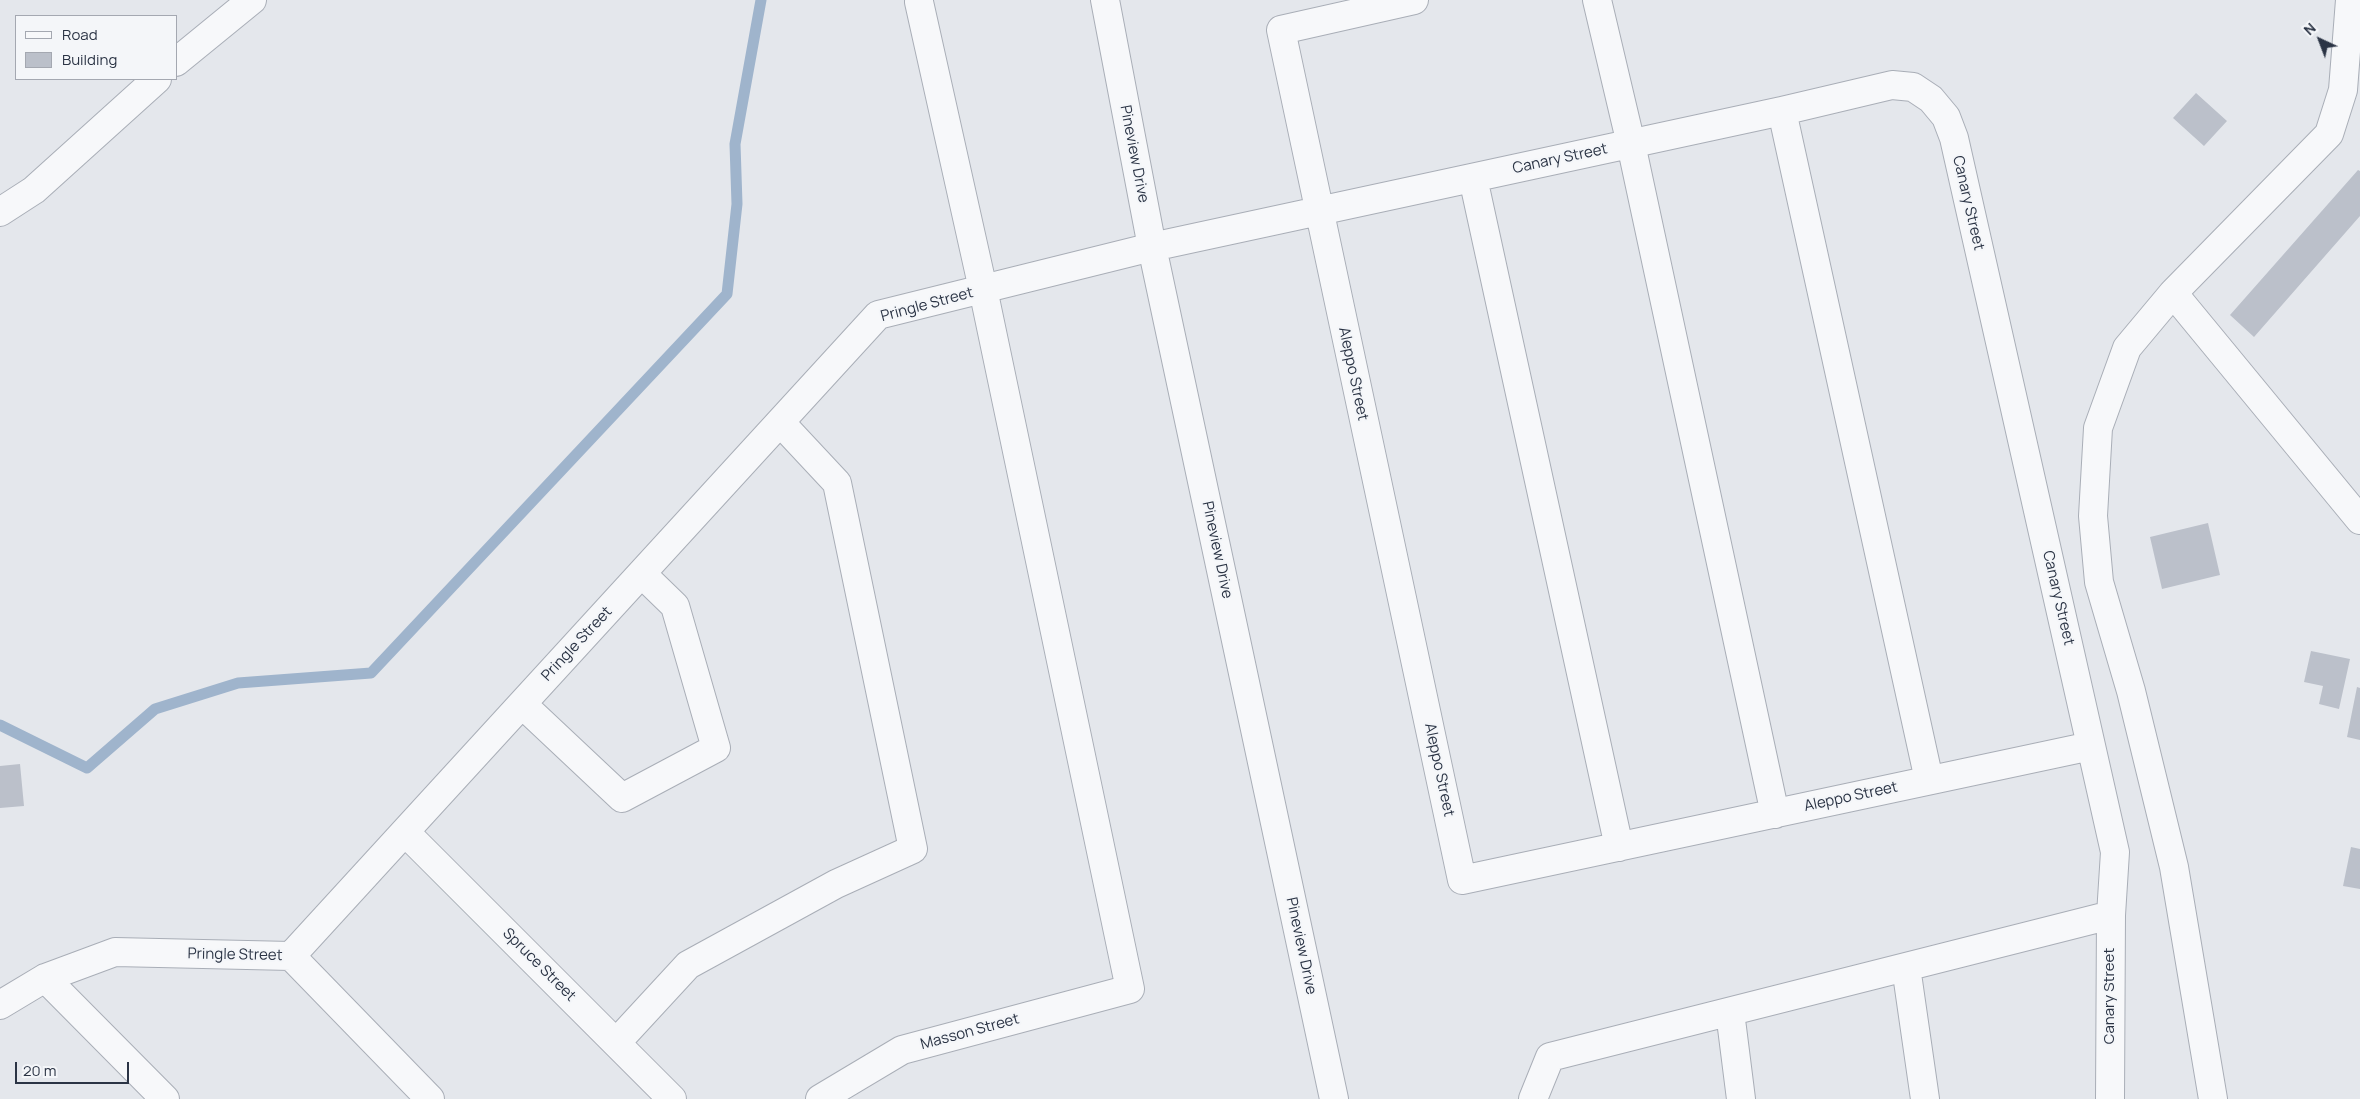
<!DOCTYPE html>
<style>
body{margin:0}
#map{position:relative;width:2360px;height:1099px;overflow:hidden;background:#e4e7ec;font-family:Manrope,sans-serif}
canvas{display:block}
.legend{position:absolute;left:15px;top:15px;width:162px;height:65px;box-sizing:border-box;background:#f4f6f9;border:1px solid #a4a8b1;margin:0;padding:6px 9px;list-style:none;font-size:15px;color:#2b3445}
.legend li{display:flex;align-items:center;gap:10px;height:25px}
.legend b{width:25px;border:1px solid #a4a8b1}
.north{position:absolute;left:2295px;top:15px;width:50px;height:50px;-webkit-text-stroke:4px #f4f6f9;paint-order:stroke;rotate:317deg;font-size:14px;font-weight:700;line-height:20px;text-align:center;color:#2b3445}
.north::after{content:'';display:block;margin:auto;width:18px;height:22px;background:#2b3445;clip-path:polygon(50% 0,100% 100%,50% 72%,0 100%)}
.scale{position:absolute;left:15px;top:1062px;width:114px;height:22px;box-sizing:border-box;border:2px solid #2b3445;border-top:0;padding-left:6px;font-size:15px;line-height:18px;white-space:nowrap;color:#2b3445;-webkit-text-stroke:4px #f4f6f9;paint-order:stroke}
</style>
<div id="map">
<canvas width="2360" height="1099"></canvas>
<ul class="legend">
<li><b style="height:6px;background:#f7f8fa"></b>Road</li>
<li><b style="height:14px;background:#bbc0ca"></b>Building</li>
</ul>
<div class="north">N</div>
<div class="scale">20 m</div>
</div>
<script>
const c = document.querySelector('canvas').getContext('2d');
c.lineJoin = 'round';
function toPath(rows) {
  const path = new Path2D();
  for (const r of rows) {
    path.moveTo(r[0], r[1]);
    for (let i = 2; i < r.length; i += 2) path.lineTo(r[i], r[i + 1]);
  }
  return path;
}
function stroke(path, color, width, dash) {
  c.strokeStyle = color;
  c.lineWidth = width;
  c.lineCap = dash ? 'butt' : 'round';
  c.setLineDash(dash || []);
  c.stroke(path);
}
function fill(path, color) {
  c.fillStyle = color;
  c.fill(path, 'evenodd');
}
function label(font, color, halo, rows, align = 'center') {
  c.font = font + ' Manrope,sans-serif';
  c.lineWidth = 4;
  c.setLineDash([]);
  c.textBaseline = 'middle';
  c.strokeStyle = halo;
  c.fillStyle = color;
  for (const [text, x, y, turn = 0] of rows) {
    c.save();
    c.translate(x, y);
    c.rotate((+turn || 0) * Math.PI / 180);
    c.textAlign = isNaN(turn) ? turn : align;
    if (halo) c.strokeText(text, 0, 0);
    c.fillText(text, 0, 0);
    c.restore();
  }
}
stroke(toPath([
 [0,725,87,768,155,709,238,683,371,673,727,294,737,204,735,144,761,0]
]), '#9fb4cc', 11);
fill(toPath([
 [2196,93,2227,121,2204,146,2173,118],
 [2358,170,2360,171,2360,216,2254,337,2230,315],
 [2208,523,2220,575,2162,589,2150,537],
 [2311,651,2350,659,2339,709,2319,704,2323,686,2304,682],
 [2357,687,2360,688,2360,740,2347,737],
 [20,764,24,806,0,808,0,766],
 [2351,847,2360,849,2360,889,2343,886]
]), '#bbc0ca');
const minor = toPath([
 [1105,0,1152,247,1334,1099],
 [1414,0,1281,30,1462,880,2091,746],
 [1597,0,1631,144,1775,814],
 [176,62,252,0],
 [1782,111,1929,780],
 [1473,178,1619,847],
 [0,212,34,190,157,79],
 [2173,293,2360,520],
 [522,704,622,798,716,748,675,606,642,574],
 [405,832,672,1099],
 [291,956,430,1099],
 [1906,967,1925,1099],
 [45,978,165,1099],
 [0,1005,45,978,115,952,291,956,878,315,1152,247,1782,111,1892,85,1913,87,1931,99,1946,117,1954,138,2115,852,2111,915,2110,1099],
 [1730,1012,1741,1099],
 [616,1043,688,965,836,884,913,849,837,483,780,422],
 [820,1099,902,1050,1130,989,983,289,919,2],
 [1533,1099,1550,1057,2111,915],
 [2213,1099,2174,867,2131,691,2099,582,2093,516,2098,428,2127,348,2173,293,2329,134,2343,90,2350,0]
]);
stroke(minor, '#a9aeb7', 30);
stroke(minor, '#f7f8fa', 28);
label('15px', '#2b3445', '#f4f6f9', [
 ["Pineview Drive",1134,154,79],
 ["Canary Street",1560,159,-12],
 ["Canary Street",1968,203,77],
 ["Pringle Street",927,305,-15],
 ["Aleppo Street",1353,374,78],
 ["Pineview Drive",1217,550,78],
 ["Canary Street",2058,598,77],
 ["Pringle Street",577,644,-47],
 ["Aleppo Street",1439,770,78],
 ["Aleppo Street",1851,797,-12],
 ["Pineview Drive",1301,946,78],
 ["Pringle Street",235,955,1],
 ["Spruce Street",539,965,45],
 ["Canary Street",2110,996,-90],
 ["Masson Street",970,1032,-15]
]);
</script>
